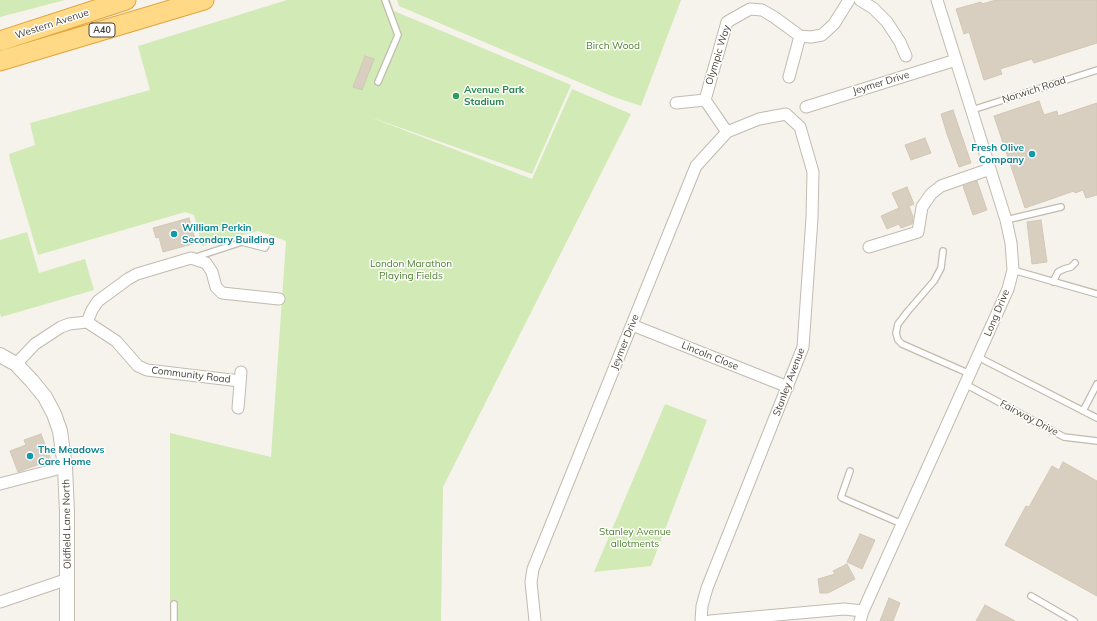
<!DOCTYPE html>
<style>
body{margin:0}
canvas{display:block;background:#f6f3ec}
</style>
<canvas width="1097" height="621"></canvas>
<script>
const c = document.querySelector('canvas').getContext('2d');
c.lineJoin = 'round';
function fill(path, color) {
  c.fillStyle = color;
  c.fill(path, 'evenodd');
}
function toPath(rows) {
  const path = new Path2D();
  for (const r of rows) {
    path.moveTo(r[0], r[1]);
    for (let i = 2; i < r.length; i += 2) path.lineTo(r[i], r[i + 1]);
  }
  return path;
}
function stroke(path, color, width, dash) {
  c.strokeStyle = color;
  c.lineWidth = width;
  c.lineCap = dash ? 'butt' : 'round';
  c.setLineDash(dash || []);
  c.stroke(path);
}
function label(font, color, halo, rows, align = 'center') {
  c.font = font + ' Mulish,sans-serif';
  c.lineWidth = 3;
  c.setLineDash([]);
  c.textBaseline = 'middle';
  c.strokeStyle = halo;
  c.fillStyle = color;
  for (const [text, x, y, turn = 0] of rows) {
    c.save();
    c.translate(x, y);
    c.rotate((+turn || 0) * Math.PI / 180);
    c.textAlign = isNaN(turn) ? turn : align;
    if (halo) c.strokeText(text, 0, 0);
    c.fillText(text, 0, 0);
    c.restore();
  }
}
fill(toPath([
 [0,0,65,0,0,17],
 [287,0,390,0,394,11,571,85,532,174,367,116,532,179,572,89,631,114,443,487,441,621,170,621,170,433,271,457,286,241,258,231,202,246,194,215,185,212,38,255,10,160,9,154,35,145,30,123,150,90,138,46],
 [397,0,681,0,641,106,614,97,399,6],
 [27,232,39,273,85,259,94,290,1,317,0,313,0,240],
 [665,404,707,420,651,566,594,572]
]), '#d2eab5');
const building = toPath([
 [996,0,1097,0,1097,43,1034,63,1032,59,1000,69,1002,74,984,80,969,32,964,34,956,9,981,2,982,4,996,0],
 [365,56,374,59,362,90,353,87,365,56],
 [1039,101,1044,115,1057,111,1058,116,1097,103,1097,195,1086,198,1083,190,1075,193,1074,191,1025,208,994,116,1039,101],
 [953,110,971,163,959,167,947,134,941,114,953,110],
 [925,138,931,153,911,160,905,145,925,138],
 [977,181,987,210,973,215,963,186,977,181],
 [907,187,914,204,909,206,913,217,912,224,901,228,899,224,887,229,881,216,899,208,892,193,907,187],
 [189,218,196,243,163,252,159,237,156,238,153,228,189,218],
 [1041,220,1047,262,1032,264,1027,222,1041,220],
 [41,434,51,460,18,472,10,451,26,445,24,440,41,434],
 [1063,462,1097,481,1097,596,1005,545,1026,506,1029,507,1052,466,1059,470,1063,462],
 [860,534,875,540,862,569,847,562,860,534],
 [847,564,855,579,828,593,820,593,818,579,835,574,833,571,847,564],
 [889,598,900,603,893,621,880,621,889,598],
 [985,605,1015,621,976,621,985,605]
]);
fill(building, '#d8cfc1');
stroke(building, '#d3c7b4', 1);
const service = toPath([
 [378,82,398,35,385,0],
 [972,110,1097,70],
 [1006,220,1061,207],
 [943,251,941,268,934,281,908,311,898,324,896,333,898,340,902,344,970,374],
 [193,258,242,242,265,248,268,241],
 [1013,270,1097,294],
 [1053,282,1058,272,1064,269,1071,267,1075,263],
 [978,357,1097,418],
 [965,384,1064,437,1097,441],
 [1083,411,1097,384],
 [850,471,841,497,842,498,902,524],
 [1031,596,1074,621],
 [174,604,174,621]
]);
const minor = toPath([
 [860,0,873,8,887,22,900,42,906,56],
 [789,77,800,36],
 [676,103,705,100],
 [806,107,956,60],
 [727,132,705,100,727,22,750,9,762,10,774,17,800,36,811,37,822,35,834,24,849,0],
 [869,247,918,232,922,207,931,194,941,186,990,169],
 [87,322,116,341,138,366,147,370,240,381],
 [632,325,788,387],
 [16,364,35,344,61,327,69,324,87,322,92,310,98,301,128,279,137,274,191,258,206,263,212,272,216,287,222,293,279,299],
 [238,408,241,372],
 [0,484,65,467],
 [0,602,68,579],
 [535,621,531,582,533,569,696,166,727,132,759,119,786,114,800,127,813,172,812,218,803,347,707,588,702,606,701,621],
 [710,621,844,609,863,611],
 [860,621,863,611,1008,289,1013,270,1011,243,1006,220,937,0]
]);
const tertiary = toPath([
 [0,355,16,364,32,381,45,397,54,414,60,431,65,467,67,512,67,621]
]);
const trunk = toPath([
 [0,41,126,0],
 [0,61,204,0]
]);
stroke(service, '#c2bbae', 8);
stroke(minor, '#c2bbae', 13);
stroke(tertiary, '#c2bbae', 16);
stroke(trunk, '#e0a43c', 21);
stroke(service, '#fff', 5.5);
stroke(minor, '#fff', 11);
stroke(tertiary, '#fff', 14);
stroke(trunk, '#ffd985', 19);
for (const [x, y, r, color] of [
 [456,96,4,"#2e9e5b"],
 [1032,154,4,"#0f9aa8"],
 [174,234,4,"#0f9aa8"],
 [30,456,4,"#0f9aa8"]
]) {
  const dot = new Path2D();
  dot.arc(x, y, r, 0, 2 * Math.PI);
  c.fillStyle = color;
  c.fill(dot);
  stroke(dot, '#fff', 1.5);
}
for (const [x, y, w] of [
 [102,30,26]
]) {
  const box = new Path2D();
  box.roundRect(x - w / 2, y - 7, w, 14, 3);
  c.fillStyle = '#fff';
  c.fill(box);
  stroke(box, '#4b4439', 1);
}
label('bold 9px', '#4b4439', null, [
 ["A40",102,30]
]);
label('10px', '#4b4439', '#fff', [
 ["Western Avenue",52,24,-18],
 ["Olympic Way",718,55,-73],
 ["Jeymer Drive",881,83,-17],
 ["Norwich Road",1034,90,-18],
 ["Long Drive",997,313,-67],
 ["Jeymer Drive",625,342,-68],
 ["Lincoln Close",710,356,22],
 ["Community Road",191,375,7],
 ["Stanley Avenue",789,382,-69],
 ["Fairway Drive",1029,418,28],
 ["Oldfield Lane North",67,524,-91]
]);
label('10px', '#4a7f2a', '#fff', [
 ["Birch Wood",613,46],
 ["London Marathon",411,264],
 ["Playing Fields",411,276],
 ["Stanley Avenue",635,532],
 ["allotments",635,544]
]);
label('bold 10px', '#27864d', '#fff', [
 ["Avenue Park",464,90],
 ["Stadium",464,102]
], 'left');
label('bold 10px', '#0d838f', '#fff', [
 ["Fresh Olive",1024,148,"right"],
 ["Company",1024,160,"right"],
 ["William Perkin",182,228],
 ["Secondary Building",182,240],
 ["The Meadows",38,450],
 ["Care Home",38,462]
], 'left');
</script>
